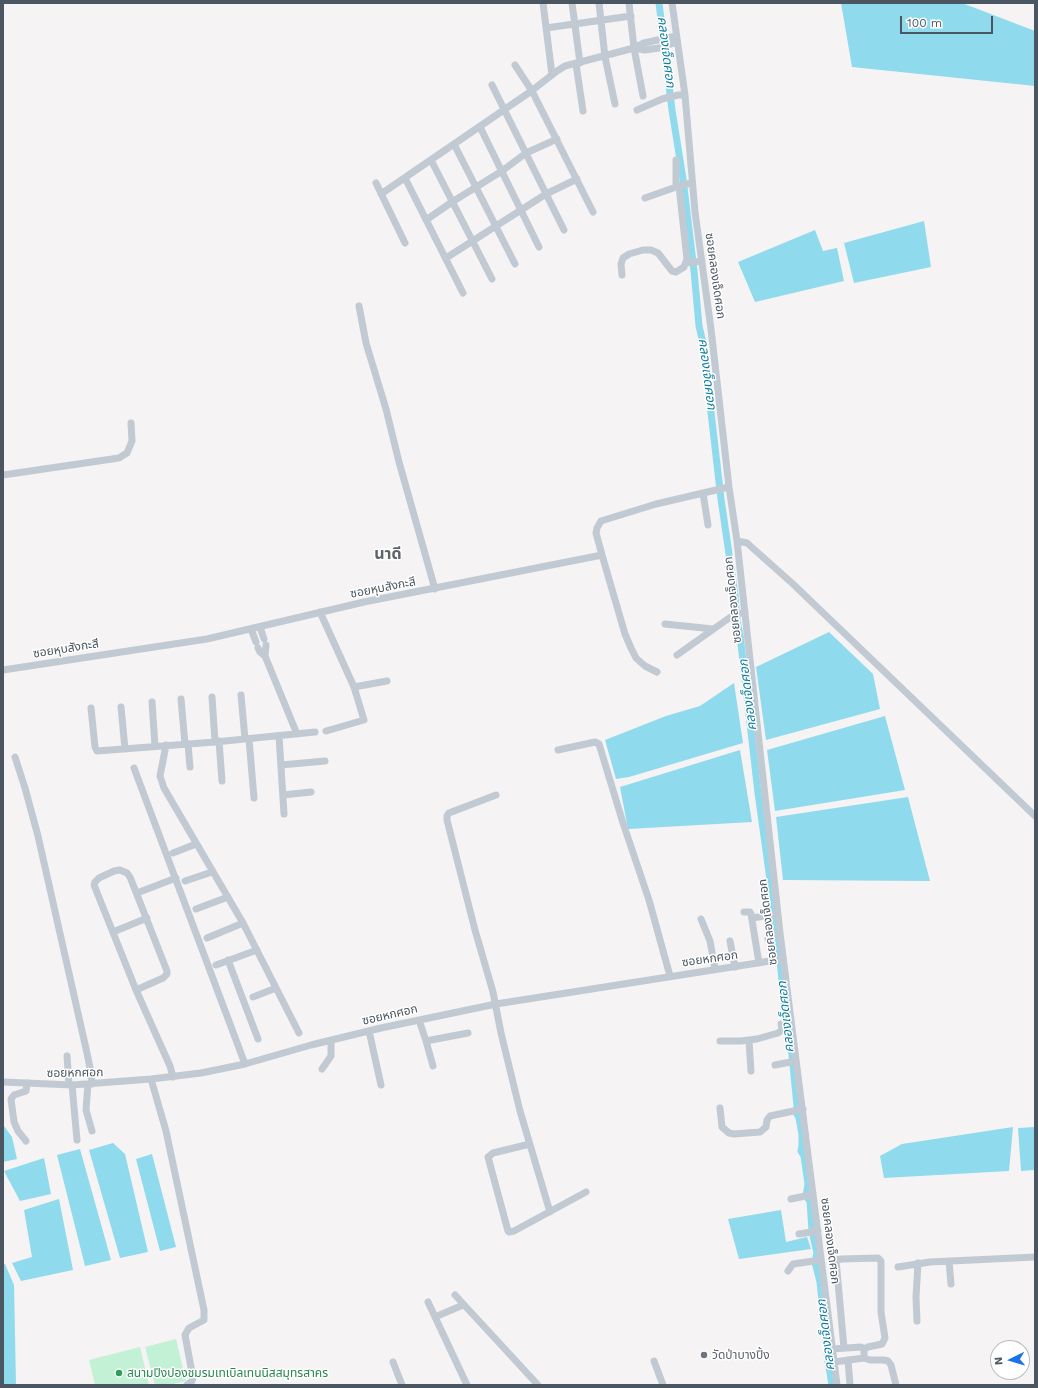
<!DOCTYPE html>
<meta charset="utf-8">
<style>
body{margin:0}
#map{position:relative;width:1038px;height:1388px;overflow:hidden;background:#f5f3f3;font-family:"Work Sans",sans-serif}
canvas{display:block}
.frame{position:absolute;inset:0;border:4px solid #4a5661;pointer-events:none}
.north{position:absolute;left:990px;top:1340px;width:40px;height:40px;box-sizing:border-box;background:#fff;border:1px solid #b7bbc0;border-radius:50%;rotate:265deg;font-size:11px;font-weight:700;line-height:16px;text-align:center;color:#4a5661}
.north::after{content:'';display:block;margin:auto;width:14px;height:18px;background:#1a73e8;clip-path:polygon(50% 0,100% 100%,50% 72%,0 100%)}
.scale{position:absolute;left:900px;top:16px;width:93px;height:18px;box-sizing:border-box;border:2px solid #4a5661;border-top:0;padding-left:5px;font-size:12px;line-height:14px;white-space:nowrap;color:#4a5661;-webkit-text-stroke:3px #fff;paint-order:stroke}
</style>
<div id="map">
<canvas width="1038" height="1388"></canvas>
<div class="frame"></div>
<div class="north">N</div>
<div class="scale">100 m</div>
</div>
<script>
const c = document.querySelector('canvas').getContext('2d');
c.lineJoin = 'round';
function fill(path, color) {
  c.fillStyle = color;
  c.fill(path, 'evenodd');
}
function toPath(rows) {
  const path = new Path2D();
  for (const r of rows) {
    path.moveTo(r[0], r[1]);
    for (let i = 2; i < r.length; i += 2) path.lineTo(r[i], r[i + 1]);
  }
  return path;
}
function stroke(path, color, width, dash) {
  c.strokeStyle = color;
  c.lineWidth = width;
  c.lineCap = dash ? 'butt' : 'round';
  c.setLineDash(dash || []);
  c.stroke(path);
}
function label(font, color, halo, rows, align = 'center') {
  c.font = font + ' "Work Sans","Noto Sans Thai",sans-serif';
  c.lineWidth = 3;
  c.setLineDash([]);
  c.textBaseline = 'middle';
  c.strokeStyle = halo;
  c.fillStyle = color;
  for (const [text, x, y, turn = 0] of rows) {
    c.save();
    c.translate(x, y);
    c.rotate((+turn || 0) * Math.PI / 180);
    c.textAlign = isNaN(turn) ? turn : align;
    if (halo) c.strokeText(text, 0, 0);
    c.fillText(text, 0, 0);
    c.restore();
  }
}
fill(toPath([
 [176,1339,186,1381,169,1385,155,1385,145,1347],
 [140,1347,149,1385,95,1385,89,1360]
]), '#c3f1d5');
fill(toPath([
 [841,3,962,3,1035,31,1035,86,852,67],
 [924,221,931,267,854,283,844,243],
 [815,230,823,251,837,248,844,281,755,302,738,262],
 [829,632,873,674,880,709,766,740,756,667],
 [734,683,743,743,629,777,616,779,605,740,666,716,700,706],
 [885,716,905,790,775,811,767,750],
 [740,750,752,822,628,829,620,787],
 [908,797,930,881,783,880,776,817],
 [4,1126,12,1137,17,1159,3,1162,3,1127],
 [1013,1127,1009,1171,884,1178,880,1156,902,1144],
 [1035,1127,1035,1170,1021,1171,1018,1128],
 [113,1143,125,1154,148,1252,120,1258,89,1150],
 [80,1149,111,1260,85,1266,57,1155],
 [152,1154,176,1247,160,1251,136,1159],
 [44,1158,51,1194,20,1201,4,1171],
 [59,1199,73,1270,21,1281,12,1263,32,1257,24,1210],
 [781,1210,786,1242,807,1237,811,1249,739,1259,728,1219],
 [3,1264,5,1264,14,1285,16,1385,3,1385]
]), '#90daee');
stroke(toPath([
 [659,3,672,110,683,179,694,271,699,326,703,343,721,499,735,595,737,621,740,635,758,793,772,894,775,923,774,935,778,945,781,970,786,1024,791,1045,797,1106,796,1112,799,1118,802,1135,802,1145,801,1151,804,1156,808,1184,806,1196,810,1201,812,1231,817,1253,815,1262,820,1282,828,1361,832,1385]
]), '#90daee', 7);
stroke(toPath([
 [543,3,552,75],
 [572,3,580,63],
 [599,3,605,57,615,104],
 [629,3,634,48,643,96],
 [672,3,685,95,695,212,711,329,729,487,737,541,780,933,837,1385],
 [546,28,631,16],
 [634,48,645,50,659,48,677,42],
 [576,64,583,111],
 [515,65,532,91,593,212],
 [492,85,564,230],
 [637,110,662,99,678,95,685,95],
 [480,127,539,247],
 [454,144,515,264],
 [431,160,492,279],
 [676,160,676,186],
 [405,178,463,293],
 [376,183,405,243],
 [381,194,530,92,557,71,565,66,634,48,644,43,676,36],
 [645,198,679,186],
 [426,220,452,202,502,171,526,153,557,139],
 [446,258,546,194,577,179],
 [686,263,702,261],
 [622,275,621,264,623,258,629,254,643,250,651,250,658,253,672,271,676,272,684,267,687,259,679,186,692,183],
 [359,306,366,343,386,409,399,462,435,589],
 [3,475,119,458,127,453,132,441,131,423],
 [703,493,708,525],
 [737,541,747,543,793,584,1035,816],
 [602,555,625,634,631,648,636,658,645,666,657,672],
 [320,612,354,687,364,720,326,731],
 [665,624,713,629],
 [260,627,264,639],
 [251,629,256,642],
 [258,648,260,652,265,656,297,734],
 [677,655,732,616,745,612],
 [265,656,266,645],
 [3,670,207,639,364,602,602,555,596,533,597,528,601,521,656,504,729,487],
 [354,687,387,681],
 [241,695,245,739],
 [212,697,215,742],
 [181,699,185,744],
 [152,702,155,746],
 [121,707,125,749],
 [91,708,95,747,97,751,215,742,315,732],
 [279,736,284,814],
 [249,739,254,798],
 [219,741,222,781],
 [188,744,190,767],
 [166,745,160,776,164,788,243,923,299,1033],
 [558,750,595,742,599,744,623,823,649,900,670,976],
 [15,757,25,788,38,836,87,1053,91,1073,92,1084],
 [281,765,325,761],
 [134,768,245,1064],
 [283,795,311,792],
 [496,795,449,813,447,816,447,820,475,930,493,992,501,1033,520,1111,550,1212],
 [173,853,196,844],
 [185,881,212,872],
 [137,893,176,878],
 [196,909,228,897],
 [744,912,750,912,751,914,759,963],
 [752,918,778,914],
 [701,919,710,941,715,969],
 [113,932,147,918],
 [207,938,243,923],
 [768,939,773,935,780,933],
 [730,941,735,967],
 [228,960,258,1039],
 [216,965,257,950],
 [136,990,163,978,167,974,167,971,130,877,127,873,120,870,114,871,99,878,95,882,94,885,136,990,170,1066,173,1077],
 [253,997,276,988],
 [419,1020,426,1041,468,1033],
 [369,1031,381,1085],
 [426,1041,433,1066],
 [720,1041,741,1041,757,1039,778,1033,782,1030,781,1024,791,1024],
 [749,1041,751,1071],
 [67,1056,69,1085],
 [775,1065,796,1061],
 [322,1069,331,1056,331,1040],
 [151,1079,166,1131,204,1310,204,1320,189,1328,185,1335,193,1378,192,1381,187,1385],
 [3,1082,72,1085,151,1079,201,1073,245,1064,311,1045,381,1028,496,1004,783,959],
 [88,1084,86,1110,92,1131],
 [72,1085,77,1140],
 [720,1108,722,1127,729,1133,734,1134,760,1132,766,1127,767,1120,770,1116,803,1109],
 [26,1141,18,1131,14,1122,11,1099,14,1095,26,1091,27,1083],
 [530,1144,493,1153,488,1157,508,1231,509,1232,514,1231,586,1192],
 [791,1199,810,1195,813,1193],
 [799,1234,818,1231],
 [949,1261,951,1284],
 [898,1267,930,1262,1035,1257],
 [788,1271,793,1264,821,1260],
 [455,1295,538,1385],
 [428,1302,467,1385],
 [435,1317,463,1305],
 [917,1321,916,1297,918,1263],
 [844,1348,836,1260,842,1259,878,1258,881,1261,881,1312,885,1338,882,1344,868,1347,864,1349,864,1358],
 [832,1349,861,1347,864,1349],
 [848,1360,850,1385],
 [654,1361,663,1385],
 [393,1362,402,1385],
 [834,1362,864,1358,870,1360,884,1360,888,1361,891,1365,896,1385]
]), '#c1cad2', 7);
for (const [x, y, r, color] of [
 [704,1355,4,"#6b7280"],
 [119,1373,4,"#2e9e5b"]
]) {
  const dot = new Path2D();
  dot.arc(x, y, r, 0, 2 * Math.PI);
  c.fillStyle = color;
  c.fill(dot);
  stroke(dot, '#fff', 1.5);
}
label('12px', '#4a5661', '#fff', [
 ["ซอยคลองเจ็ดศอก",715,276,82],
 ["ซอยหุบสังกะสี",383,588,-11],
 ["ซอยคลองเจ็ดศอก",733,600,-96],
 ["ซอยหุบสังกะสี",66,649,-9],
 ["ซอยคลองเจ็ดศอก",768,922,-97],
 ["ซอยหกศอก",710,959,-8],
 ["ซอยหกศอก",390,1015,-13],
 ["ซอยหกศอก",75,1073,-1],
 ["ซอยคลองเจ็ดศอก",830,1241,83]
]);
label('12px', '#5b616d', '#fff', [
 ["วัดป่าบางปิ้ง",712,1355]
], 'left');
label('12px', '#27864d', '#fff', [
 ["สนามปิงปองชมรมเทเบิลเทนนิสสมุทรสาคร",127,1373]
], 'left');
label('italic 13px', '#0c7c9b', '#fff', [
 ["คลองเจ็ดศอก",666,52,83],
 ["คลองเจ็ดศอก",707,374,83],
 ["คลองเจ็ดศอก",748,695,-97],
 ["คลองเจ็ดศอก",786,1017,-96],
 ["คลองเจ็ดศอก",826,1335,-97]
]);
label('bold 16px', '#5f6368', '#fff', [
 ["นาดี",388,554]
]);
</script>
